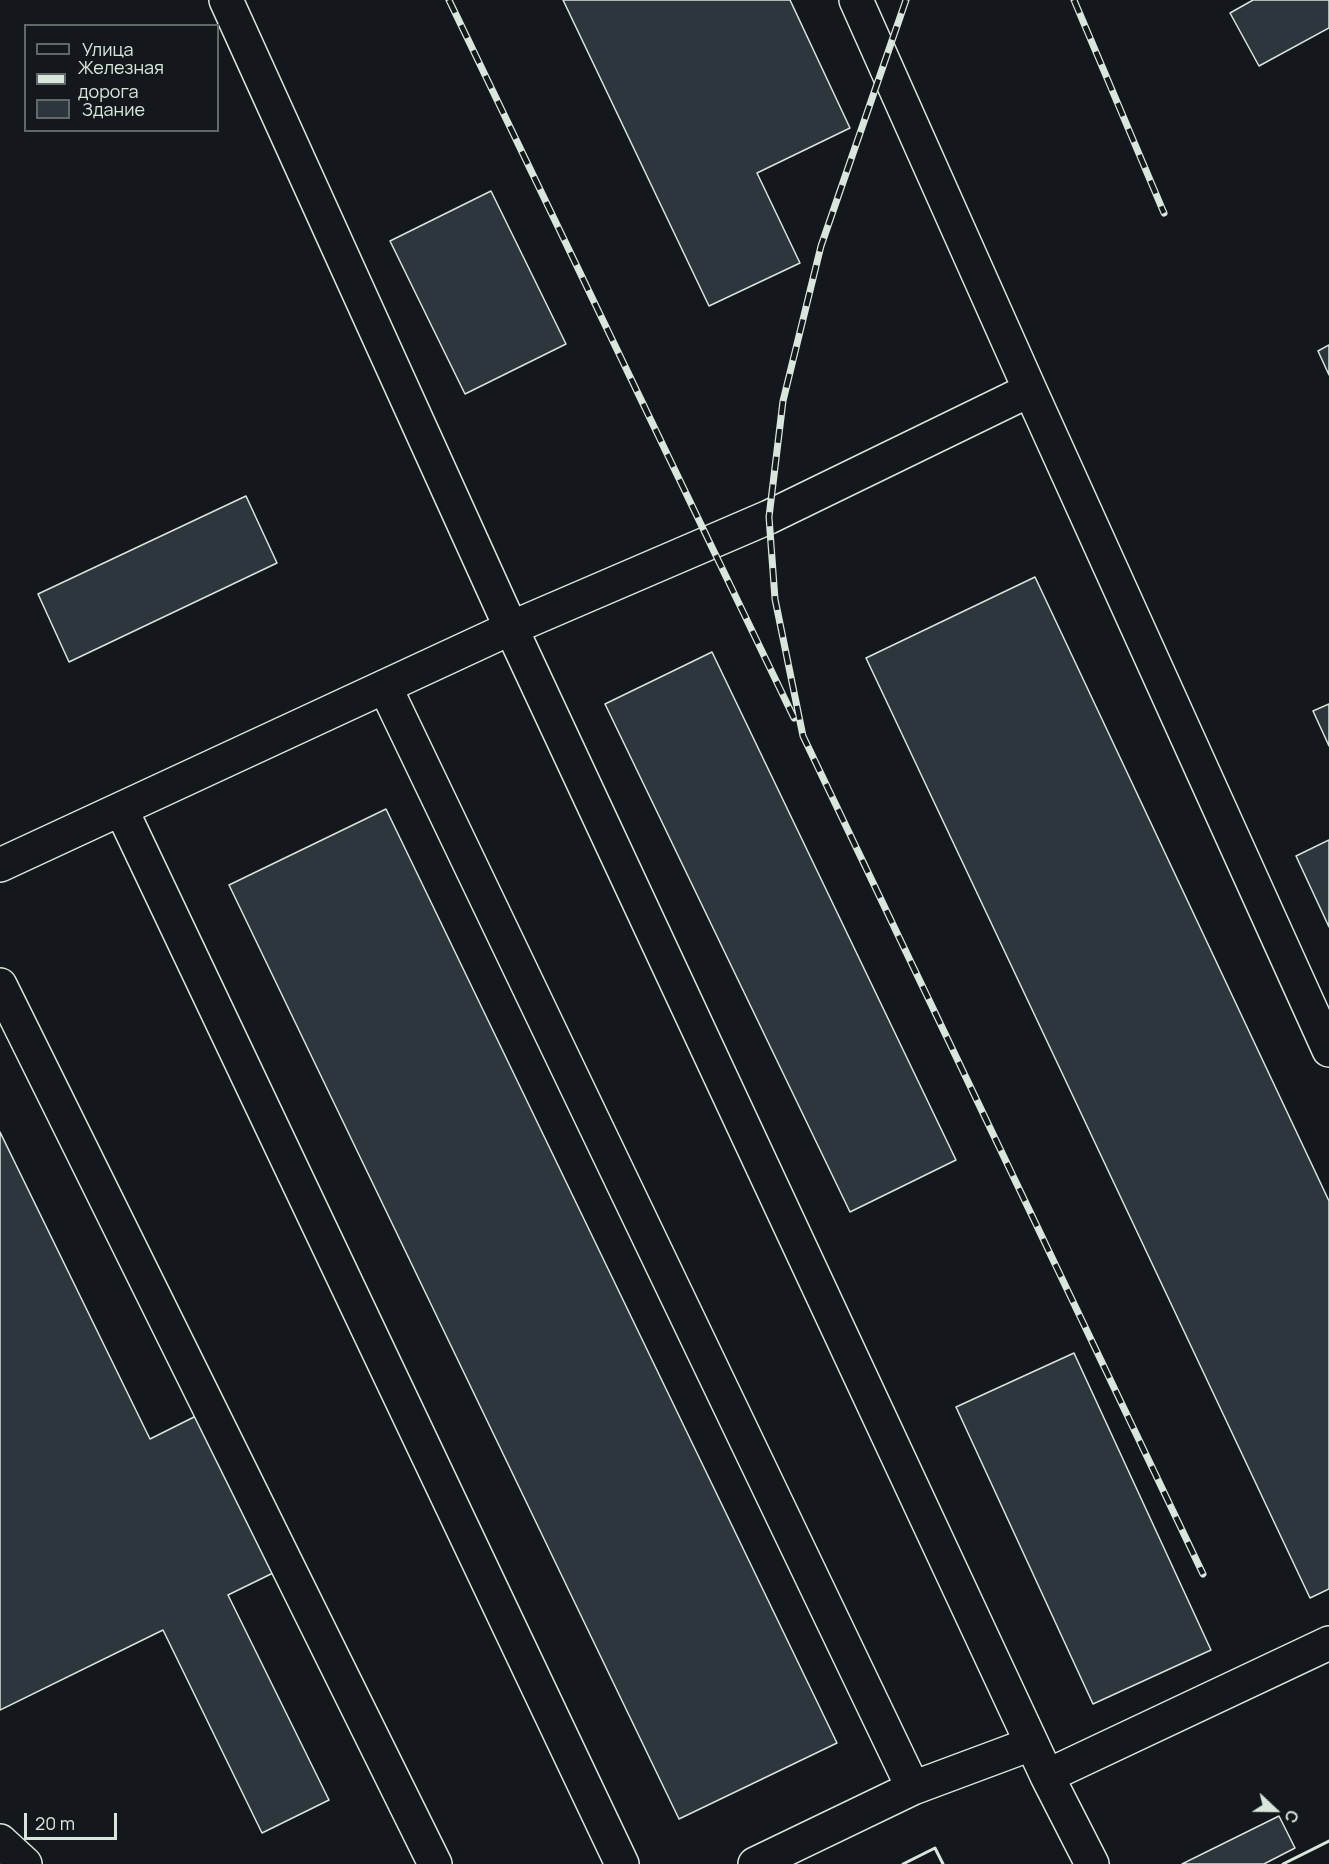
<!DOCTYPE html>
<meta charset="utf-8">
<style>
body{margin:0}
#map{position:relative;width:1329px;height:1864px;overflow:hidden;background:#14181c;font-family:Manrope,sans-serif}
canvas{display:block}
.legend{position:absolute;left:24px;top:24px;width:195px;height:108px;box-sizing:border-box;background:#14181c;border:2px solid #626a69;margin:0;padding:8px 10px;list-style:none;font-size:18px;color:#d8e6dc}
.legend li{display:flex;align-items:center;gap:12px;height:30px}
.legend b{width:30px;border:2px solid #626a69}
.north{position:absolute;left:1245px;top:1780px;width:60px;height:60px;-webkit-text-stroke:4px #14181c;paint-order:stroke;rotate:112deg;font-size:16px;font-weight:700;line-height:24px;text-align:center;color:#d8e6dc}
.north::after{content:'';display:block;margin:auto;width:21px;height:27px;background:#d8e6dc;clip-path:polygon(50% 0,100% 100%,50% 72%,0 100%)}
.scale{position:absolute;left:24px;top:1813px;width:93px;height:27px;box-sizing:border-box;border:3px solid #d8e6dc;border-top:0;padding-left:8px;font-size:18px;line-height:21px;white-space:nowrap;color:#d8e6dc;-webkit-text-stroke:4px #14181c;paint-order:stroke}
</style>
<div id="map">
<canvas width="1329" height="1864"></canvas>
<ul class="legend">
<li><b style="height:8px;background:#14181c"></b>Улица</li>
<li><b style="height:8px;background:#d8e6dc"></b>Железная дорога</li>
<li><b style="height:16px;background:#2c363c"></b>Здание</li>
</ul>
<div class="north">С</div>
<div class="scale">20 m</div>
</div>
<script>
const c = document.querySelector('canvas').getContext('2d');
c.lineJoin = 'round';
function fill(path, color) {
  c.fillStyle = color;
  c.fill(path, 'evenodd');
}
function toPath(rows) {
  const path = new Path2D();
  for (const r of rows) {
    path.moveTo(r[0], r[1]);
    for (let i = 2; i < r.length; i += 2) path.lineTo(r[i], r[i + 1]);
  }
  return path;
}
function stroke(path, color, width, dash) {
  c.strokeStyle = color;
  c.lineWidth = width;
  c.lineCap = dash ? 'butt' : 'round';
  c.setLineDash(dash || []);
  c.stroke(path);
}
const building = toPath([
 [563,0,790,0,850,128,757,173,800,263,709,306,563,0],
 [1253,0,1329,0,1329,28,1259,66,1230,13,1253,0],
 [491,191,566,344,465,394,390,241,491,191],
 [1329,345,1329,375,1318,351,1329,345],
 [246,496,277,563,69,662,38,594,246,496],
 [1035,577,1329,1201,1329,1589,1310,1598,866,658,1035,577],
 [712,652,956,1160,850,1212,605,704,712,652],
 [1329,704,1329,746,1313,711,1329,704],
 [386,809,837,1743,679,1819,229,885,386,809],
 [1329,840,1329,927,1296,856,1329,840],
 [0,1132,150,1439,196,1416,273,1573,228,1595,329,1800,262,1833,163,1630,0,1710,0,1132],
 [1074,1353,1211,1650,1093,1704,956,1407,1074,1353],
 [1279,1816,1295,1848,1264,1864,1182,1864,1279,1816]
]);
fill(building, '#2c363c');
stroke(building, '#d8e6dc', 1.5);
const minor = toPath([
 [226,0,511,628,1047,1776,1092,1864],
 [856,0,1030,390,1329,1050],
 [385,687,913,1788],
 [121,809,622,1864],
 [0,865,511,628,769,517,1030,390],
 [0,985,435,1864],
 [1047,1776,1329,1643],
 [0,1841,25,1864],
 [755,1864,913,1788,1031,1744]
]);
stroke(minor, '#d8e6dc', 36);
stroke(minor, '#14181c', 33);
const rail = toPath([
 [449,0,794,718],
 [906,0,821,246,783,401,769,517,775,599,803,736,1203,1574],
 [1074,0,1164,213]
]);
stroke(rail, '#d8e6dc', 7);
stroke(rail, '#14181c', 4.5, [14]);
stroke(toPath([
 [903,1864,935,1848,943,1864],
 [1283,1864,1329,1841]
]), '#d8e6dc', 3);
</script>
